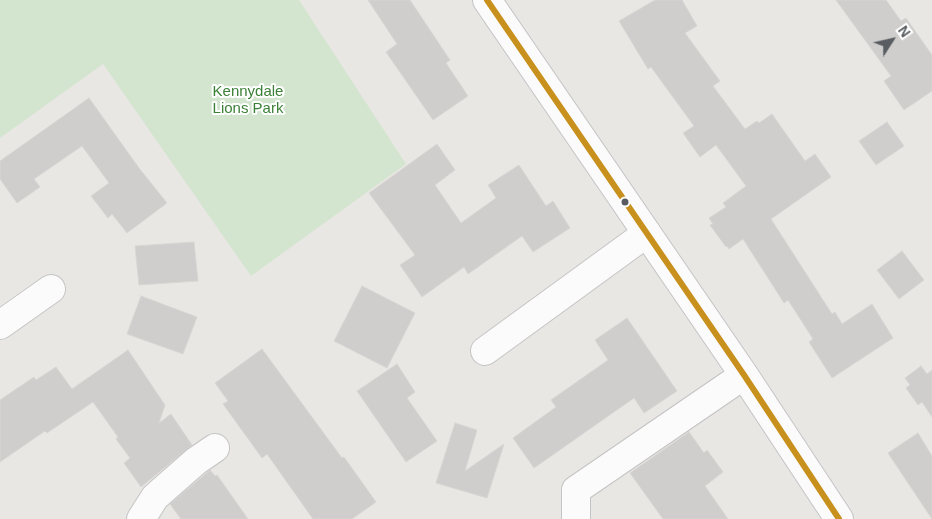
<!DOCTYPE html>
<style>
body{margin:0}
#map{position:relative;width:932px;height:519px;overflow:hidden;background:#e9e7e4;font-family:Arial,sans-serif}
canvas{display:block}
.north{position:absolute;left:867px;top:15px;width:50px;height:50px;-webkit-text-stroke:4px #fff;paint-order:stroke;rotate:55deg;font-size:14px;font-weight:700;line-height:20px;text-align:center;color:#595d61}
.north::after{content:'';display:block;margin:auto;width:18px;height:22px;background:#595d61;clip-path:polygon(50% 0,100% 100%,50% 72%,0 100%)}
</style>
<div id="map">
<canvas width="932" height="519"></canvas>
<div class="north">N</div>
</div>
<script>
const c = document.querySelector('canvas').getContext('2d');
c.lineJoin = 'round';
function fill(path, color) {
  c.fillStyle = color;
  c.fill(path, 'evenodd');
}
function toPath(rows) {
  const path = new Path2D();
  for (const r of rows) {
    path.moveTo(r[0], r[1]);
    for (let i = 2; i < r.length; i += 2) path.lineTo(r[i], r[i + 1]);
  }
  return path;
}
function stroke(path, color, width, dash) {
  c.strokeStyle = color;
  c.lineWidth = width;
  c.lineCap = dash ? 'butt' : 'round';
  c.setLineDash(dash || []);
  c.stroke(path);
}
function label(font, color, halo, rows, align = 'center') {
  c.font = font + ' Arial,sans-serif';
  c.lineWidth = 4;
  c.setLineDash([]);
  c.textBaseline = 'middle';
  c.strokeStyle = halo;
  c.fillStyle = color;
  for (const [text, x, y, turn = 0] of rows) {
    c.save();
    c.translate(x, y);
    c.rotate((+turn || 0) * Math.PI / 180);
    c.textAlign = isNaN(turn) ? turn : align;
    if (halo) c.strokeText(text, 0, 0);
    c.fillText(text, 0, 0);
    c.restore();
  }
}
fill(toPath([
 [0,0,299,0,406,164,251,276,103,64,0,138]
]), '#d3e4cf');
const building = toPath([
 [368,0,410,0,450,60,446,63,468,96,433,120,386,52,397,44,368,0],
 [655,0,682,0,697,26,685,33,720,81,713,86,745,129,757,121,759,123,772,114,805,161,815,154,831,177,771,219,832,314,835,312,842,324,872,304,893,338,832,378,809,342,813,339,788,300,784,303,743,239,729,249,727,246,726,247,710,225,713,224,709,218,726,207,723,203,746,186,716,145,700,157,683,133,694,126,651,67,648,69,619,21,655,0],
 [836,0,886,0,901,21,906,18,932,55,932,91,904,110,884,81,891,76,836,0],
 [89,98,139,168,167,203,127,233,112,214,108,218,91,196,109,183,82,146,34,179,40,187,17,203,0,179,0,161,89,98],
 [887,122,904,146,876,165,859,141,887,122],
 [437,144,455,170,435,185,461,223,496,198,488,185,519,165,546,206,553,201,570,228,533,252,522,236,468,274,464,267,422,297,400,265,415,255,369,193,437,144],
 [194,242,198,281,139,285,135,246,194,242],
 [902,251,924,280,899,299,877,270,902,251],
 [362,286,415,313,387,368,334,341,362,286],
 [141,296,197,317,183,354,127,334,141,296],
 [627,318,677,391,644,413,634,398,534,468,513,438,556,407,551,400,608,360,595,340,627,318],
 [262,349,342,458,344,457,376,502,352,519,313,519,267,454,262,458,223,404,228,401,215,383,262,349],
 [128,350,165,405,159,423,171,414,192,445,141,487,124,463,130,458,116,439,118,437,93,402,47,433,45,431,0,462,0,400,34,377,36,380,56,367,72,389,128,350],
 [397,364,415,392,407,398,437,441,406,462,357,391,397,364],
 [921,366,927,374,932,370,932,417,922,402,918,405,906,388,910,385,905,378,921,366],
 [455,423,477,430,465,471,504,444,487,498,436,483,455,423],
 [689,432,704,453,707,450,723,472,705,486,728,519,663,519,630,473,689,432],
 [918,433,932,456,932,519,888,453,918,433],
 [210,470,215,476,217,475,248,519,181,519,170,504,210,470]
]);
fill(building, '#cfcecd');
stroke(building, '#d8d6d3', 1);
const minor = toPath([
 [487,0,744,375,839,519],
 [0,325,51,289],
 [485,351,647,233],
 [141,519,155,497,196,461,215,448],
 [576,519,576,490,744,375]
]);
stroke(minor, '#c4c4c5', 30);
stroke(minor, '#fcfbfb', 28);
stroke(toPath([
 [487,0,744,375,839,519]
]), '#c8901d', 6);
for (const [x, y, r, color] of [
 [625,202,4.5,"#595d61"]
]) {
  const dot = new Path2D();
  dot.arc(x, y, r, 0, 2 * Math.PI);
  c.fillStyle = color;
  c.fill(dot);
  stroke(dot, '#fff', 2);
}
label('15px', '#3c8138', '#fff', [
 ["Kennydale",248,92],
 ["Lions Park",248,109]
]);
</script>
